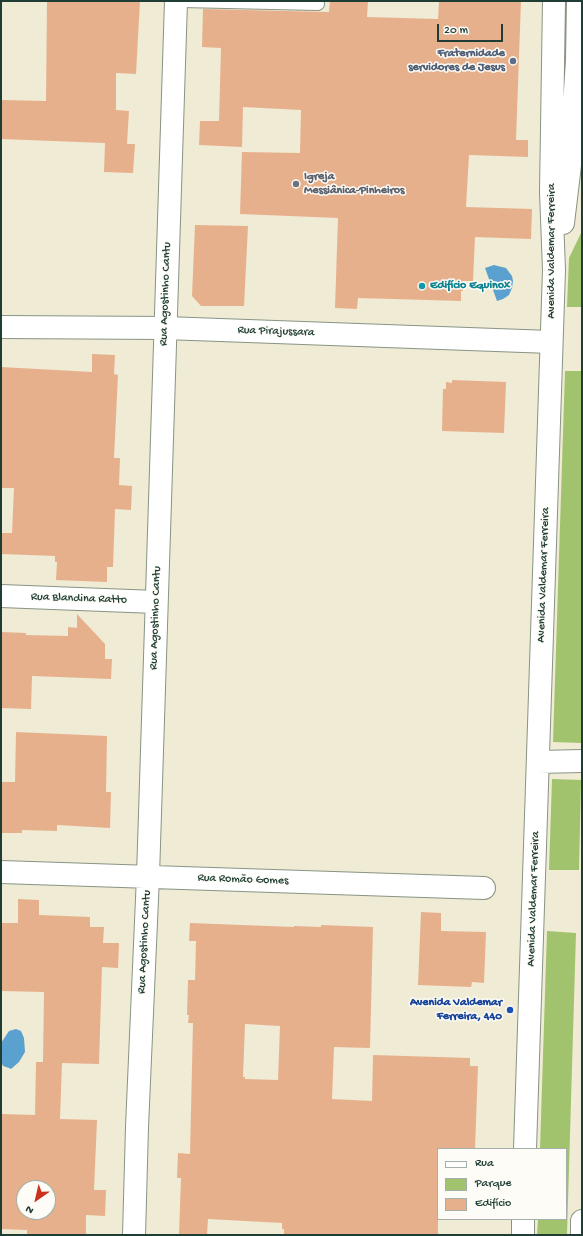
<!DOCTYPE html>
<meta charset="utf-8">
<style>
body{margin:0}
#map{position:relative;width:583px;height:1236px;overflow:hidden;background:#f0ebd4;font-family:"Gochi Hand",sans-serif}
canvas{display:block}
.frame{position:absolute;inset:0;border:2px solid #1f3d34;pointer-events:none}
.legend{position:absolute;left:437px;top:1148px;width:130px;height:72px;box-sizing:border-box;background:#fdfcf7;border:1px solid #a4b0a9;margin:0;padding:5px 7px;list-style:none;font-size:12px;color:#1f3d34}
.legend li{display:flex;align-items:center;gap:8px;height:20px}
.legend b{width:20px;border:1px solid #a4b0a9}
.north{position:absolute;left:16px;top:1180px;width:40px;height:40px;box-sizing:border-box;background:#fdfcf7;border:1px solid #a4b0a9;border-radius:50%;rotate:214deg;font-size:11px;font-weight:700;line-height:16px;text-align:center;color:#1f3d34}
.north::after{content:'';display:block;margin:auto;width:14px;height:18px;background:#c8321e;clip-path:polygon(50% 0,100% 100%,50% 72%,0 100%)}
.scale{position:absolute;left:437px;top:24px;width:66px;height:18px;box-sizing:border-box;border:2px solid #1f3d34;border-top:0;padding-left:5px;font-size:12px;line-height:14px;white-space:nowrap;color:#1f3d34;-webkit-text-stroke:3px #fdfcf7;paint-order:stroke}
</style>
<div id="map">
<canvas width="583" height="1236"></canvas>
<div class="frame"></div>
<ul class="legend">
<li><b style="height:5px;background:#fff"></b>Rua</li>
<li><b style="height:11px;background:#a1c36d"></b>Parque</li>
<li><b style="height:11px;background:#e7b08d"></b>Edifício</li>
</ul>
<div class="north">N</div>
<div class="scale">20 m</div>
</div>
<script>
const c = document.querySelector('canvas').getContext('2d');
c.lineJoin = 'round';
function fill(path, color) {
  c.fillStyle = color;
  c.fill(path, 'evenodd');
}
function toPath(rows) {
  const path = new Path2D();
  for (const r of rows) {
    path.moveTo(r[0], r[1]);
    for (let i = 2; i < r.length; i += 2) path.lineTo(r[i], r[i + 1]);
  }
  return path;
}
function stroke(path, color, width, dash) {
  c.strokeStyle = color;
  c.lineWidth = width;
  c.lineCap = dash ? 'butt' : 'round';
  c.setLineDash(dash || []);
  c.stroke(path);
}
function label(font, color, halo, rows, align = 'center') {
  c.font = font + ' "Gochi Hand",sans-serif';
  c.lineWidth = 3;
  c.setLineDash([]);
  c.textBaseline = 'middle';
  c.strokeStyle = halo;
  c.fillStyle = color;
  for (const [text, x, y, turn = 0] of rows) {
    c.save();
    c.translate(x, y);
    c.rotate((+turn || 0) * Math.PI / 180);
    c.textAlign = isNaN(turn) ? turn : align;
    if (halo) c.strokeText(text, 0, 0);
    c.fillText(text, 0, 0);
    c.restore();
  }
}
fill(toPath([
 [582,231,582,307,567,307,569,258],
 [565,371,582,371,582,743,553,742],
 [552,779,581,780,579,870,549,870],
 [547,931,576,933,567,1235,537,1235,538,1219,566,1219,566,1149,540,1149]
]), '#a1c36d');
fill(toPath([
 [494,265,506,268,512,276,513,281,512,288,509,295,503,299,497,301,485,268],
 [16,1029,21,1031,24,1038,25,1052,19,1062,11,1069,9,1068,3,1066,1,1061,1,1043,9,1031]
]), '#5aa1d0');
fill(toPath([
 [47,1,140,1,136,74,116,73,116,110,129,111,127,144,135,144,133,173,104,172,105,143,1,139,1,100,46,101],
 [330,1,368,1,367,17,438,19,439,1,521,1,516,140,528,140,528,157,469,155,466,207,532,209,531,239,475,237,473,281,463,281,463,291,461,291,461,301,358,298,357,309,335,308,338,218,240,214,242,152,300,153,301,110,243,107,242,147,199,145,200,121,219,121,221,48,202,47,203,9,329,12],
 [195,225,248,226,244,306,201,306,192,296],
 [92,354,115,355,114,374,118,375,114,458,120,458,119,485,132,486,131,510,115,509,113,567,107,567,107,582,56,580,57,562,55,562,55,556,1,554,1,533,12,533,14,488,2,488,2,481,1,481,1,367,92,372],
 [452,380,506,382,504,433,442,431,443,389,446,389,446,382,452,383],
 [77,614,105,644,105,659,112,659,111,679,32,676,31,709,1,708,1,632,26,633,26,635,68,636,68,627,77,628],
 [16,732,107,736,106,792,111,792,110,828,57,825,57,831,22,830,22,833,1,833,1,782,15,782],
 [18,899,39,900,39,915,90,917,90,927,104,927,103,943,119,943,118,968,102,967,99,1064,62,1063,60,1119,97,1120,94,1190,106,1190,105,1216,86,1215,86,1235,27,1235,27,1230,1,1229,1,1114,35,1115,36,1062,43,1062,44,992,1,991,1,923,18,923],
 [24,1188,48,1188,48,1212,24,1212],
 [421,912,441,913,441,931,486,932,484,983,472,982,471,987,418,985],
 [190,923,294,927,294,926,321,927,321,925,373,927,370,1048,334,1047,332,1099,372,1101,373,1055,470,1058,470,1066,478,1066,475,1149,438,1149,438,1235,284,1235,284,1229,282,1229,282,1223,208,1219,207,1235,179,1235,181,1178,177,1178,178,1153,190,1154,193,1023,188,1023,189,1015,187,1015,188,980,195,980,196,941,189,941],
 [245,1024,280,1026,278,1080,245,1079,245,1077,243,1077]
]), '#e7b08d');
const lane = toPath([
 [181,1,318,4]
]);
const street = toPath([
 [1,327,165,328,551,342],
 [1,596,156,602],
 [1,872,484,888],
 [134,1235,137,1127,148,876,176,1]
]);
const secondary = toPath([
 [563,223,570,165,577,61,578,1],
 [538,762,582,761],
 [525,1149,554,270,551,192,554,1],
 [523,1235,523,1219],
 [582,1235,582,1221]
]);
stroke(lane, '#889484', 14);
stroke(street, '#889484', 24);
stroke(secondary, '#889484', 24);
stroke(lane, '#fff', 12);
stroke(street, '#fff', 22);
stroke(secondary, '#fff', 22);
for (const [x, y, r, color] of [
 [513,61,4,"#5c6f8a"],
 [296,184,4,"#6b7280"],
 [422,286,4,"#0f9aa8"],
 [510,1010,4,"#1a4fb4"]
]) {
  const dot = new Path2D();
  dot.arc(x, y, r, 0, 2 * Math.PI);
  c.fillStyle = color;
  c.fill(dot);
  stroke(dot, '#fdfcf7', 1.5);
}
label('bold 12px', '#4e5e75', '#fdfcf7', [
 ["Fraternidade",505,54],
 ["servidores de Jesus",505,68]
], 'right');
label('bold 12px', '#5b616d', '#fdfcf7', [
 ["Igreja",304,177],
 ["Messiânica-Pinheiros",304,191]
], 'left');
label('12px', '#1f3d34', '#fdfcf7', [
 ["Avenida Valdemar Ferreira",552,251,-90],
 ["Rua Agostinho Cantu",166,294,-88],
 ["Rua Pirajussara",276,332,2],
 ["Avenida Valdemar Ferreira",544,575,-88],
 ["Rua Blandina Ratto",79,599,2],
 ["Rua Agostinho Cantu",156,618,-88],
 ["Rua Romão Gomes",243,880,2],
 ["Avenida Valdemar Ferreira",534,899,-88],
 ["Rua Agostinho Cantu",145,942,-87]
]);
label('bold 12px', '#0d838f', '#fdfcf7', [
 ["Edifício Equinox",430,286]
], 'left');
label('bold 12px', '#164399', '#fdfcf7', [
 ["Avenida Valdemar",502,1003],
 ["Ferreira, 440",502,1017]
], 'right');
</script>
